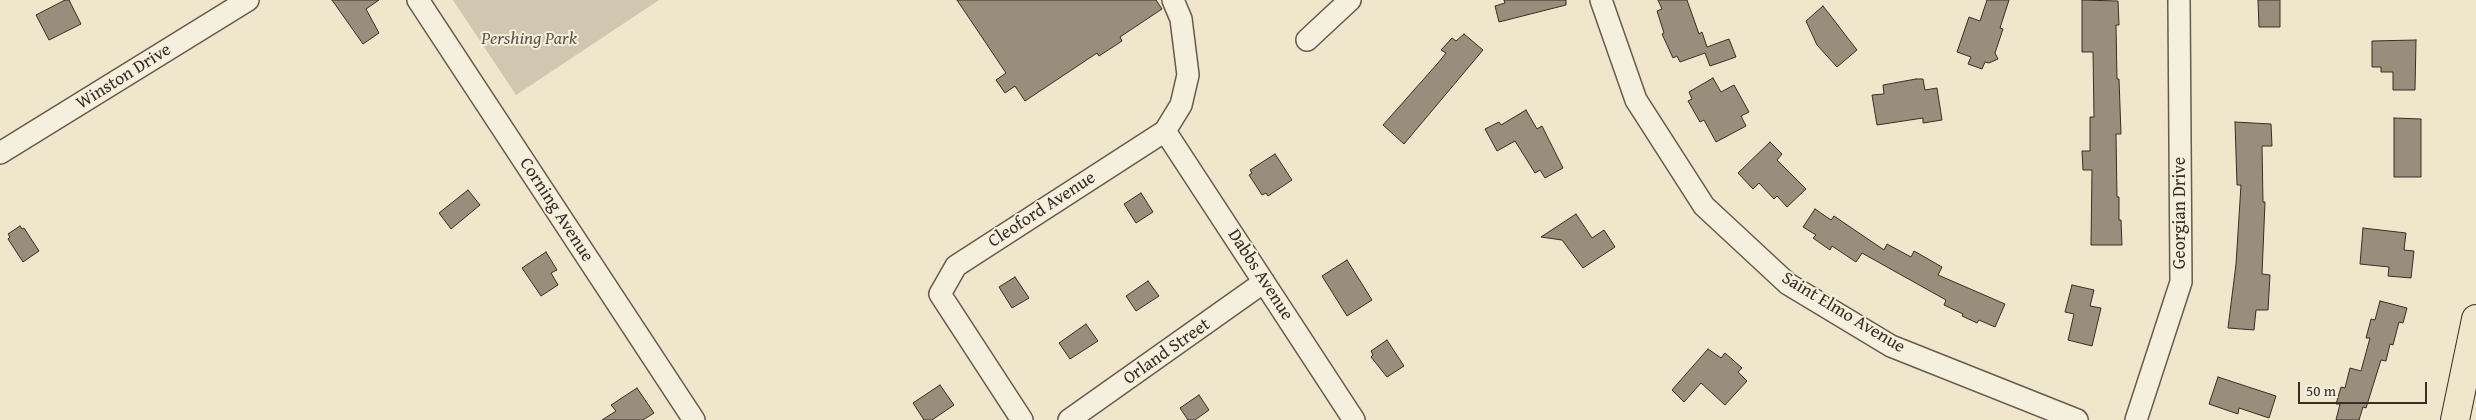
<!DOCTYPE html>
<style>
body{margin:0}
#map{position:relative;width:2476px;height:420px;overflow:hidden;background:#f0e6cb;font-family:"Gentium Book Plus",serif}
canvas{display:block}
.scale{position:absolute;left:2298px;top:382px;width:129px;height:22px;box-sizing:border-box;border:2px solid #3b2c26;border-top:0;padding-left:6px;font-size:15px;line-height:18px;white-space:nowrap;color:#3b2c26;-webkit-text-stroke:4px #f5efdd;paint-order:stroke}
</style>
<div id="map">
<canvas width="2476" height="420"></canvas>
<div class="scale">50 m</div>
</div>
<script>
const c = document.querySelector('canvas').getContext('2d');
c.lineJoin = 'round';
function fill(path, color) {
  c.fillStyle = color;
  c.fill(path, 'evenodd');
}
function toPath(rows) {
  const path = new Path2D();
  for (const r of rows) {
    path.moveTo(r[0], r[1]);
    for (let i = 2; i < r.length; i += 2) path.lineTo(r[i], r[i + 1]);
  }
  return path;
}
function stroke(path, color, width, dash) {
  c.strokeStyle = color;
  c.lineWidth = width;
  c.lineCap = dash ? 'butt' : 'round';
  c.setLineDash(dash || []);
  c.stroke(path);
}
function label(font, color, halo, rows, align = 'center') {
  c.font = font + ' "Gentium Book Plus",serif';
  c.lineWidth = 4;
  c.setLineDash([]);
  c.textBaseline = 'middle';
  c.strokeStyle = halo;
  c.fillStyle = color;
  for (const [text, x, y, turn = 0] of rows) {
    c.save();
    c.translate(x, y);
    c.rotate((+turn || 0) * Math.PI / 180);
    c.textAlign = isNaN(turn) ? turn : align;
    if (halo) c.strokeText(text, 0, 0);
    c.fillText(text, 0, 0);
    c.restore();
  }
}
fill(toPath([
 [453,0,659,0,516,95]
]), '#d1c6af');
const building = toPath([
 [65,0,69,0,81,24,49,40,36,15,65,0],
 [332,0,379,0,366,9,379,33,363,44,332,0],
 [957,0,1156,0,1162,9,1120,37,1122,41,1116,45,1099,56,1097,53,1025,101,1015,86,1005,93,996,80,1006,73,957,0],
 [1504,0,1566,0,1566,5,1499,22,1495,6,1505,3,1504,0],
 [1658,0,1687,0,1699,34,1702,32,1707,47,1729,39,1736,57,1710,66,1705,53,1680,62,1677,56,1673,58,1662,34,1664,33,1657,11,1662,9,1658,0],
 [1987,0,2009,0,2000,28,2003,29,1995,53,1998,59,1989,63,1985,62,1982,69,1968,64,1971,57,1957,52,1969,17,1980,21,1987,0],
 [2082,0,2118,1,2119,25,2116,25,2117,79,2119,79,2121,134,2116,134,2117,197,2119,197,2119,220,2121,220,2122,245,2091,245,2092,170,2083,170,2082,151,2090,151,2090,117,2094,117,2093,52,2082,52,2082,0],
 [2258,0,2280,0,2280,27,2259,27,2258,0],
 [1823,6,1857,50,1837,67,1817,45,1806,21,1823,6],
 [1464,34,1483,50,1404,144,1383,125,1438,63,1446,53,1441,50,1452,38,1456,41,1464,34],
 [2416,40,2415,90,2393,90,2393,72,2381,72,2381,67,2372,67,2372,41,2416,40],
 [1713,78,1721,92,1734,85,1749,112,1741,116,1746,126,1716,142,1704,120,1700,122,1688,101,1692,99,1689,92,1713,78],
 [1916,79,1923,79,1925,90,1937,88,1942,120,1923,123,1923,118,1877,125,1872,95,1884,94,1883,85,1916,79],
 [1526,110,1537,129,1542,126,1563,168,1545,178,1540,170,1535,173,1515,141,1497,151,1485,129,1499,122,1501,125,1526,110],
 [2394,118,2421,119,2421,177,2394,177,2394,118],
 [2235,122,2271,124,2272,146,2262,146,2263,202,2265,202,2262,274,2270,275,2268,310,2256,310,2254,330,2228,328,2236,264,2241,185,2237,185,2235,122],
 [1770,142,1782,154,1777,160,1806,189,1787,207,1777,196,1774,199,1759,183,1753,189,1738,173,1770,142],
 [1275,154,1292,180,1268,196,1266,193,1262,195,1249,175,1252,173,1250,170,1275,154],
 [468,190,480,205,451,229,439,213,468,190],
 [1141,193,1153,212,1136,223,1124,204,1141,193],
 [1815,209,1831,220,1834,216,1884,250,1887,244,1911,257,1914,251,1942,267,1938,275,2005,304,1995,327,1979,320,1977,323,1962,316,1963,314,1944,305,1946,300,1862,253,1856,262,1832,246,1830,250,1813,238,1816,235,1803,227,1815,209],
 [1576,214,1592,238,1604,230,1615,247,1583,268,1562,240,1541,237,1576,214],
 [20,226,22,229,24,228,39,251,23,262,8,239,10,237,8,234,20,226],
 [2363,228,2406,233,2404,250,2414,251,2411,278,2388,276,2389,267,2360,264,2363,228],
 [546,252,557,270,551,273,558,285,541,296,522,268,546,252],
 [1347,260,1372,300,1347,316,1322,276,1347,260],
 [1015,277,1029,298,1012,308,999,287,1015,277],
 [1148,281,1159,296,1136,311,1126,296,1148,281],
 [2072,285,2094,290,2090,306,2101,308,2092,346,2068,340,2074,314,2065,312,2072,285],
 [2380,301,2407,308,2403,323,2399,322,2393,345,2390,344,2386,361,2381,360,2366,408,2363,407,2359,420,2336,420,2340,404,2336,404,2341,387,2345,388,2350,368,2361,371,2370,338,2366,338,2370,323,2371,319,2375,320,2380,301],
 [1086,324,1098,341,1070,359,1059,343,1086,324],
 [1387,340,1404,366,1387,377,1371,357,1373,355,1371,351,1387,340],
 [1708,349,1721,358,1725,353,1742,368,1738,372,1747,381,1725,405,1701,383,1684,402,1672,390,1708,349],
 [2218,377,2276,396,2269,418,2239,408,2238,414,2209,404,2218,377],
 [940,385,954,405,932,420,924,420,913,403,940,385],
 [637,388,654,413,643,420,602,420,616,411,611,405,637,388],
 [1199,395,1209,410,1195,420,1188,420,1180,408,1199,395]
]);
fill(building, '#998d7c');
stroke(building, '#3b2c26', 1);
const minor = toPath([
 [418,0,694,420],
 [1601,0,1636,100,1704,206,1788,284,1891,346,2077,420],
 [1307,40,1350,0],
 [1165,131,1354,420],
 [0,153,248,0],
 [1022,420,940,294,956,266,1165,131,1181,105,1188,75,1181,19,1173,0],
 [1069,420,1264,282],
 [2136,420,2181,282,2179,0]
]);
const major = toPath([
 [2455,420,2476,319]
]);
stroke(minor, '#685a4f', 24);
stroke(major, '#3b2c26', 30);
stroke(minor, '#f5efdd', 21);
stroke(major, '#f0e6cb', 28);
label('italic 18px', '#605248', '#f5efdd', [
 ["Pershing Park",529,39]
]);
label('18px', '#3b2c26', '#f5efdd', [
 ["Winston Drive",124,77,-32],
 ["Corning Avenue",556,210,57],
 ["Cleoford Avenue",1042,210,-33],
 ["Georgian Drive",2180,213,-90],
 ["Dabbs Avenue",1260,275,57],
 ["Saint Elmo Avenue",1843,313,31],
 ["Orland Street",1167,352,-35]
]);
</script>
